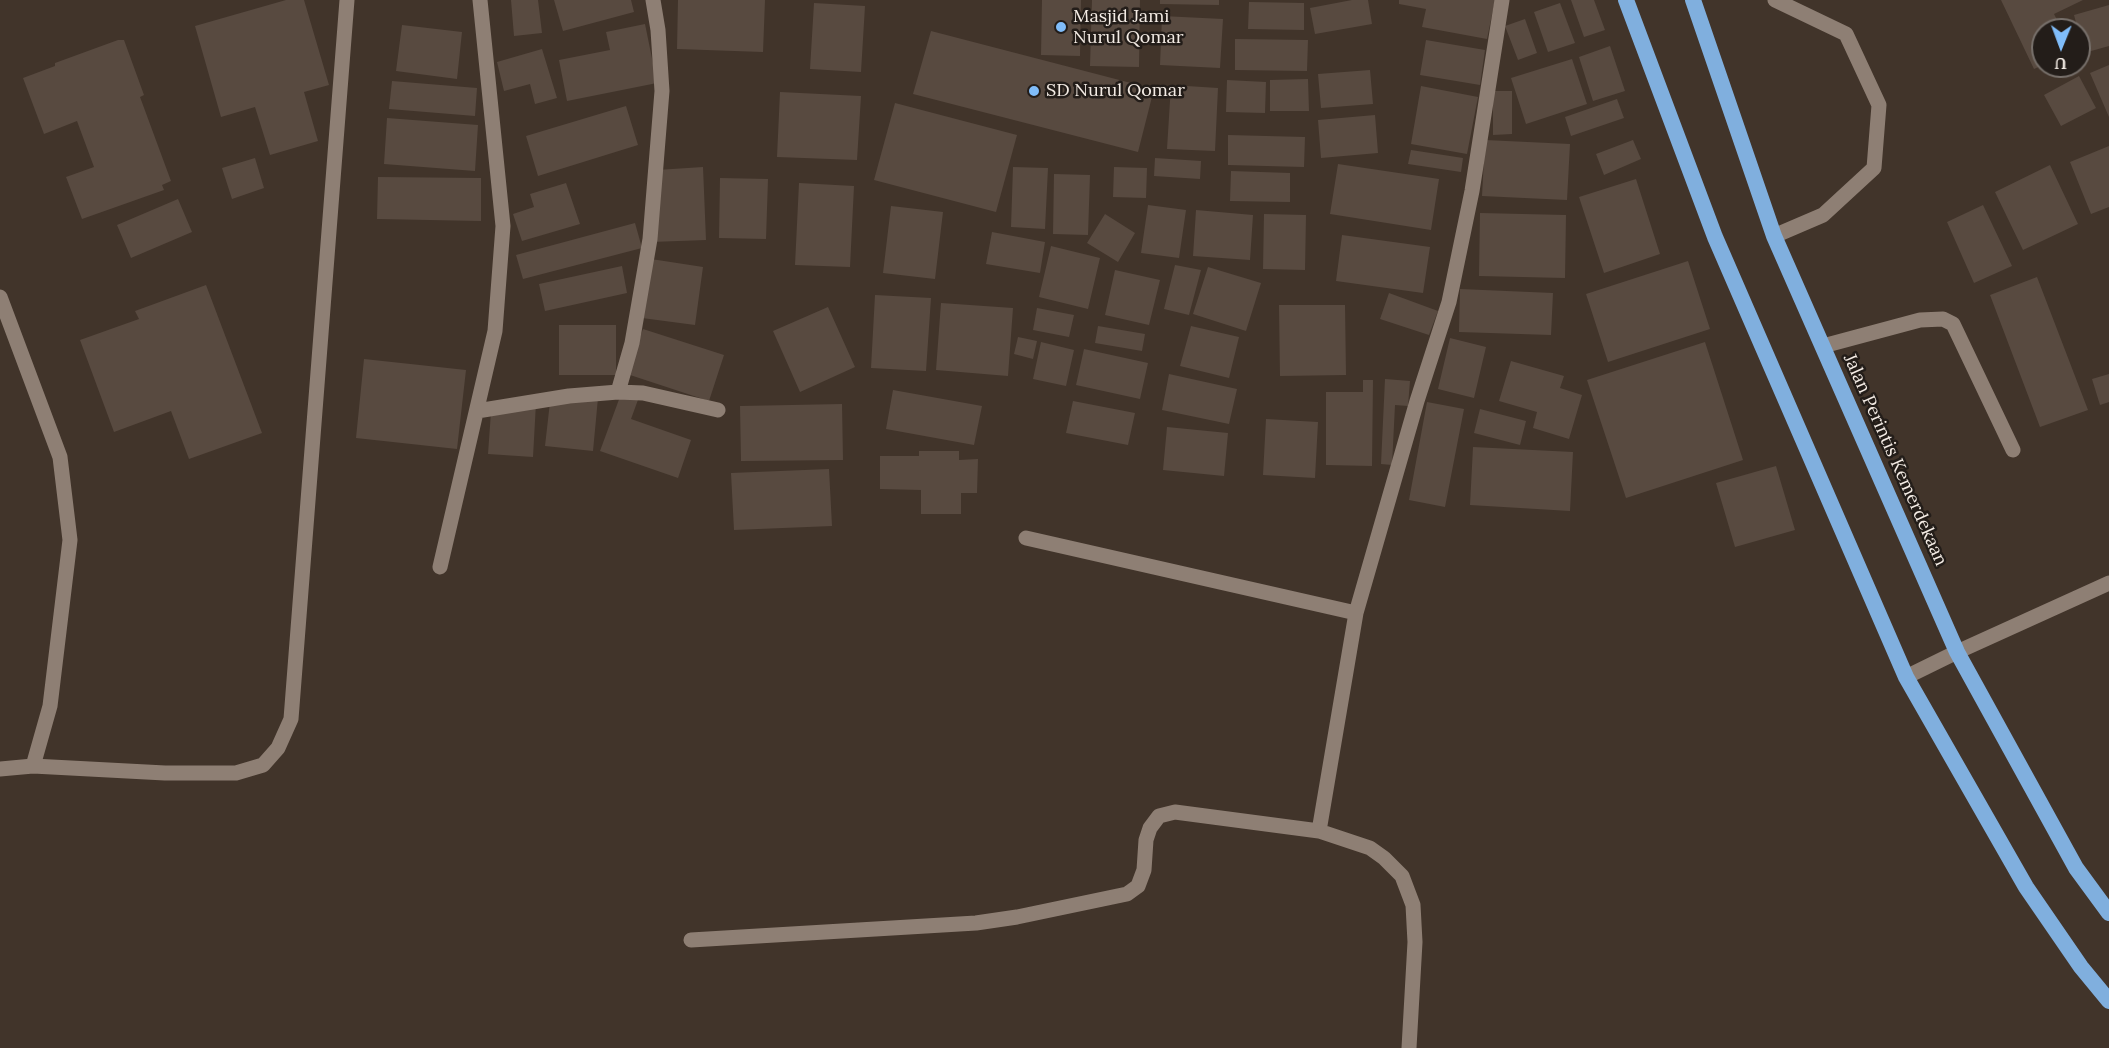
<!DOCTYPE html>
<style>
body{margin:0}
#map{position:relative;width:2109px;height:1048px;overflow:hidden;background:#41342a;font-family:Lora,serif}
canvas{display:block}
.north{position:absolute;left:2031px;top:18px;width:60px;height:60px;box-sizing:border-box;background:#231d19;border:2px solid #77706b;border-radius:50%;rotate:181deg;font-size:16px;font-weight:700;line-height:24px;text-align:center;color:#f4ece5}
.north::after{content:'';display:block;margin:auto;width:21px;height:27px;background:#80bdfa;clip-path:polygon(50% 0,100% 100%,50% 72%,0 100%)}
</style>
<div id="map">
<canvas width="2109" height="1048"></canvas>
<div class="north">U</div>
</div>
<script>
const c = document.querySelector('canvas').getContext('2d');
c.lineJoin = 'round';
function fill(path, color) {
  c.fillStyle = color;
  c.fill(path, 'evenodd');
}
function toPath(rows) {
  const path = new Path2D();
  for (const r of rows) {
    path.moveTo(r[0], r[1]);
    for (let i = 2; i < r.length; i += 2) path.lineTo(r[i], r[i + 1]);
  }
  return path;
}
function stroke(path, color, width, dash) {
  c.strokeStyle = color;
  c.lineWidth = width;
  c.lineCap = dash ? 'butt' : 'round';
  c.setLineDash(dash || []);
  c.stroke(path);
}
function label(font, color, halo, rows, align = 'center') {
  c.font = font + ' Lora,serif';
  c.lineWidth = 5;
  c.setLineDash([]);
  c.textBaseline = 'middle';
  c.strokeStyle = halo;
  c.fillStyle = color;
  for (const [text, x, y, turn = 0] of rows) {
    c.save();
    c.translate(x, y);
    c.rotate((+turn || 0) * Math.PI / 180);
    c.textAlign = isNaN(turn) ? turn : align;
    if (halo) c.strokeText(text, 0, 0);
    c.fillText(text, 0, 0);
    c.restore();
  }
}
fill(toPath([
 [286,0,304,0,329,85,304,92,318,141,270,155,255,107,221,117,195,26],
 [511,0,538,0,542,33,514,36],
 [554,0,631,0,634,12,563,31],
 [678,0,765,0,763,52,677,49],
 [1042,0,1081,0,1080,56,1041,55],
 [1092,0,1140,0,1139,67,1090,66],
 [1160,0,1219,0,1219,5,1160,4],
 [1352,0,1368,0,1372,24,1315,34,1310,8],
 [1399,0,1495,0,1487,39,1422,27,1426,9,1399,4],
 [1571,0,1594,0,1605,30,1584,37],
 [2001,0,2083,0,2054,14,2062,30,2043,30,2043,65,2034,69],
 [1249,2,1304,3,1304,30,1248,29],
 [814,3,865,6,861,72,810,69],
 [1560,3,1575,43,1548,52,1534,12],
 [2109,5,2109,46,2084,53,2074,15],
 [1162,16,1223,19,1220,68,1160,65],
 [1525,19,1537,53,1518,60,1505,26],
 [645,24,657,83,567,101,559,60,610,50,606,32],
 [402,25,462,32,457,79,396,71],
 [931,31,1154,89,1138,152,913,94],
 [1235,39,1308,40,1307,71,1235,70],
 [118,40,124,40,144,95,140,97,171,181,162,185,164,190,82,219,66,177,94,167,77,121,44,134,23,78,55,66,55,63],
 [1426,40,1485,50,1480,85,1420,75],
 [1610,46,1625,91,1593,101,1579,57],
 [542,49,557,98,535,104,530,84,504,91,497,62],
 [1572,59,1587,104,1526,124,1511,78],
 [2109,65,2109,117,2090,73],
 [1370,70,1373,104,1321,108,1318,74],
 [2079,76,2096,108,2061,126,2044,95],
 [1308,79,1309,111,1270,111,1270,80],
 [1227,80,1266,82,1265,113,1226,112],
 [392,81,477,88,475,116,389,109],
 [1171,85,1218,88,1215,151,1167,149],
 [1421,86,1478,97,1467,154,1411,144],
 [1493,91,1512,91,1512,134,1493,135],
 [780,92,861,96,857,160,777,157],
 [1617,99,1624,118,1571,136,1565,117],
 [895,103,1017,135,996,212,874,180],
 [626,106,638,145,538,176,526,136],
 [1375,115,1378,153,1321,158,1318,120],
 [387,118,478,125,475,171,384,164],
 [1228,135,1305,137,1304,167,1228,165],
 [1485,140,1570,144,1567,200,1482,196],
 [1633,140,1641,159,1604,175,1596,154],
 [2109,146,2109,207,2091,214,2070,162],
 [1411,150,1463,158,1461,172,1408,164],
 [255,158,264,188,232,199,222,168],
 [1155,158,1201,161,1200,179,1154,176],
 [1338,164,1439,179,1431,230,1330,214],
 [2050,165,2078,224,2023,250,1995,192],
 [703,167,706,240,651,242,657,170],
 [1013,167,1048,168,1045,229,1011,227],
 [1114,167,1147,168,1146,198,1113,197],
 [1231,171,1290,173,1290,202,1230,201],
 [1054,174,1090,175,1088,235,1053,234],
 [378,177,481,178,481,221,377,219],
 [720,178,768,179,766,239,719,238],
 [1636,179,1660,254,1604,273,1579,197],
 [566,183,580,224,522,241,513,214,534,207,530,194],
 [799,183,854,186,850,267,795,265],
 [178,199,192,232,131,258,117,225],
 [1148,205,1186,210,1179,258,1141,253],
 [1983,205,2012,266,1974,283,1947,222],
 [891,206,943,212,935,279,883,273],
 [1196,210,1253,215,1250,260,1193,256],
 [1480,213,1566,215,1565,278,1479,276],
 [1105,214,1135,233,1118,262,1087,243],
 [1264,214,1306,215,1305,270,1263,269],
 [635,223,642,248,523,279,516,255],
 [992,232,1045,242,1040,273,986,264],
 [1342,235,1430,247,1423,293,1336,281],
 [1051,246,1100,258,1088,309,1039,297],
 [651,259,703,267,695,325,642,318],
 [1688,261,1710,329,1608,362,1586,294],
 [1175,265,1201,270,1189,315,1164,309],
 [622,266,627,293,545,311,539,284],
 [1208,267,1261,283,1246,331,1193,314],
 [1115,270,1160,280,1149,325,1105,315],
 [2037,277,2088,410,2040,427,1990,295],
 [206,285,262,433,189,459,171,411,114,432,80,340,139,319,135,311],
 [1460,289,1553,293,1551,335,1459,332],
 [1389,293,1438,311,1429,335,1380,319],
 [875,295,931,298,926,371,871,368],
 [941,303,1013,308,1008,376,936,370],
 [1279,305,1345,305,1346,375,1280,376],
 [828,307,855,367,800,392,773,331],
 [1037,308,1074,315,1069,337,1033,330],
 [559,325,616,325,616,375,559,375],
 [1098,326,1145,334,1142,351,1095,343],
 [1191,326,1239,337,1229,378,1180,366],
 [643,329,724,355,709,401,627,374],
 [1018,337,1037,341,1033,359,1014,354],
 [1450,338,1486,347,1474,398,1438,389],
 [1041,342,1074,350,1066,386,1033,379],
 [1705,342,1743,460,1626,498,1587,380],
 [1084,349,1148,363,1140,399,1076,385],
 [364,359,466,370,457,449,356,438],
 [1511,361,1564,376,1560,388,1582,395,1569,439,1533,428,1537,412,1499,401],
 [1169,374,1237,389,1229,424,1162,410],
 [2109,374,2109,402,2100,405,2092,379],
 [1385,379,1410,381,1408,406,1395,405,1392,465,1381,464],
 [1363,380,1373,380,1372,466,1326,465,1326,392,1363,392],
 [893,390,982,406,974,445,886,429],
 [621,394,639,397,631,419,691,440,678,478,600,451],
 [598,398,593,451,545,446,550,402],
 [1073,401,1135,413,1128,445,1066,433],
 [1427,402,1464,409,1445,507,1409,500],
 [536,403,533,457,488,454,491,412],
 [842,404,843,460,741,461,740,406],
 [1480,409,1526,421,1520,445,1474,433],
 [1266,419,1318,422,1315,478,1263,475],
 [1167,427,1228,433,1224,476,1163,470],
 [1473,447,1573,452,1570,511,1470,505],
 [919,451,959,451,959,460,978,459,977,493,961,493,961,514,921,514,921,490,880,489,880,456,919,456],
 [1776,466,1795,530,1735,547,1716,483],
 [829,469,832,526,734,530,731,473]
]), '#584a40');
stroke(toPath([
 [1774,236,1823,215,1874,168,1879,105,1846,34,1775,0],
 [1823,346,1920,320,1943,319,1953,324,2013,450]
]), '#8e7f74', 15);
stroke(toPath([
 [0,297,60,457,70,540,50,706,33,766,0,769],
 [618,392,632,343,650,239,662,91,658,30,653,0],
 [477,411,569,396,618,392,643,393,718,410],
 [1026,538,1356,613],
 [440,567,495,331,503,226,480,0],
 [1906,677,1957,652,2109,583],
 [33,766,165,773,236,773,263,765,278,748,291,719,347,0],
 [1319,831,1370,848,1384,858,1402,876,1413,905,1415,942,1409,1048],
 [691,940,976,923,1017,917,1127,894,1138,886,1144,870,1146,840,1150,828,1159,816,1175,812,1319,831,1356,613,1417,401,1449,302,1472,191,1502,0]
]), '#8e7f74', 15);
stroke(toPath([
 [1626,0,1715,237,1906,677,2026,887,2081,967,2109,1001],
 [1693,0,1774,236,1957,652,2076,868,2109,913]
]), '#80afde', 16);
for (const [x, y, r, color] of [
 [1061,27,6,"#80bdfa"],
 [1034,91,6,"#80bdfa"]
]) {
  const dot = new Path2D();
  dot.arc(x, y, r, 0, 2 * Math.PI);
  c.fillStyle = color;
  c.fill(dot);
  stroke(dot, '#231d19', 2);
}
label('18px', '#f4ece5', '#231d19', [
 ["Masjid Jami",1073,17],
 ["Nurul Qomar",1073,38],
 ["SD Nurul Qomar",1046,91]
], 'left');
label('18px', '#f4ece5', '#231d19', [
 ["Jalan Perintis Kemerdekaan",1895,460,66]
]);
</script>
